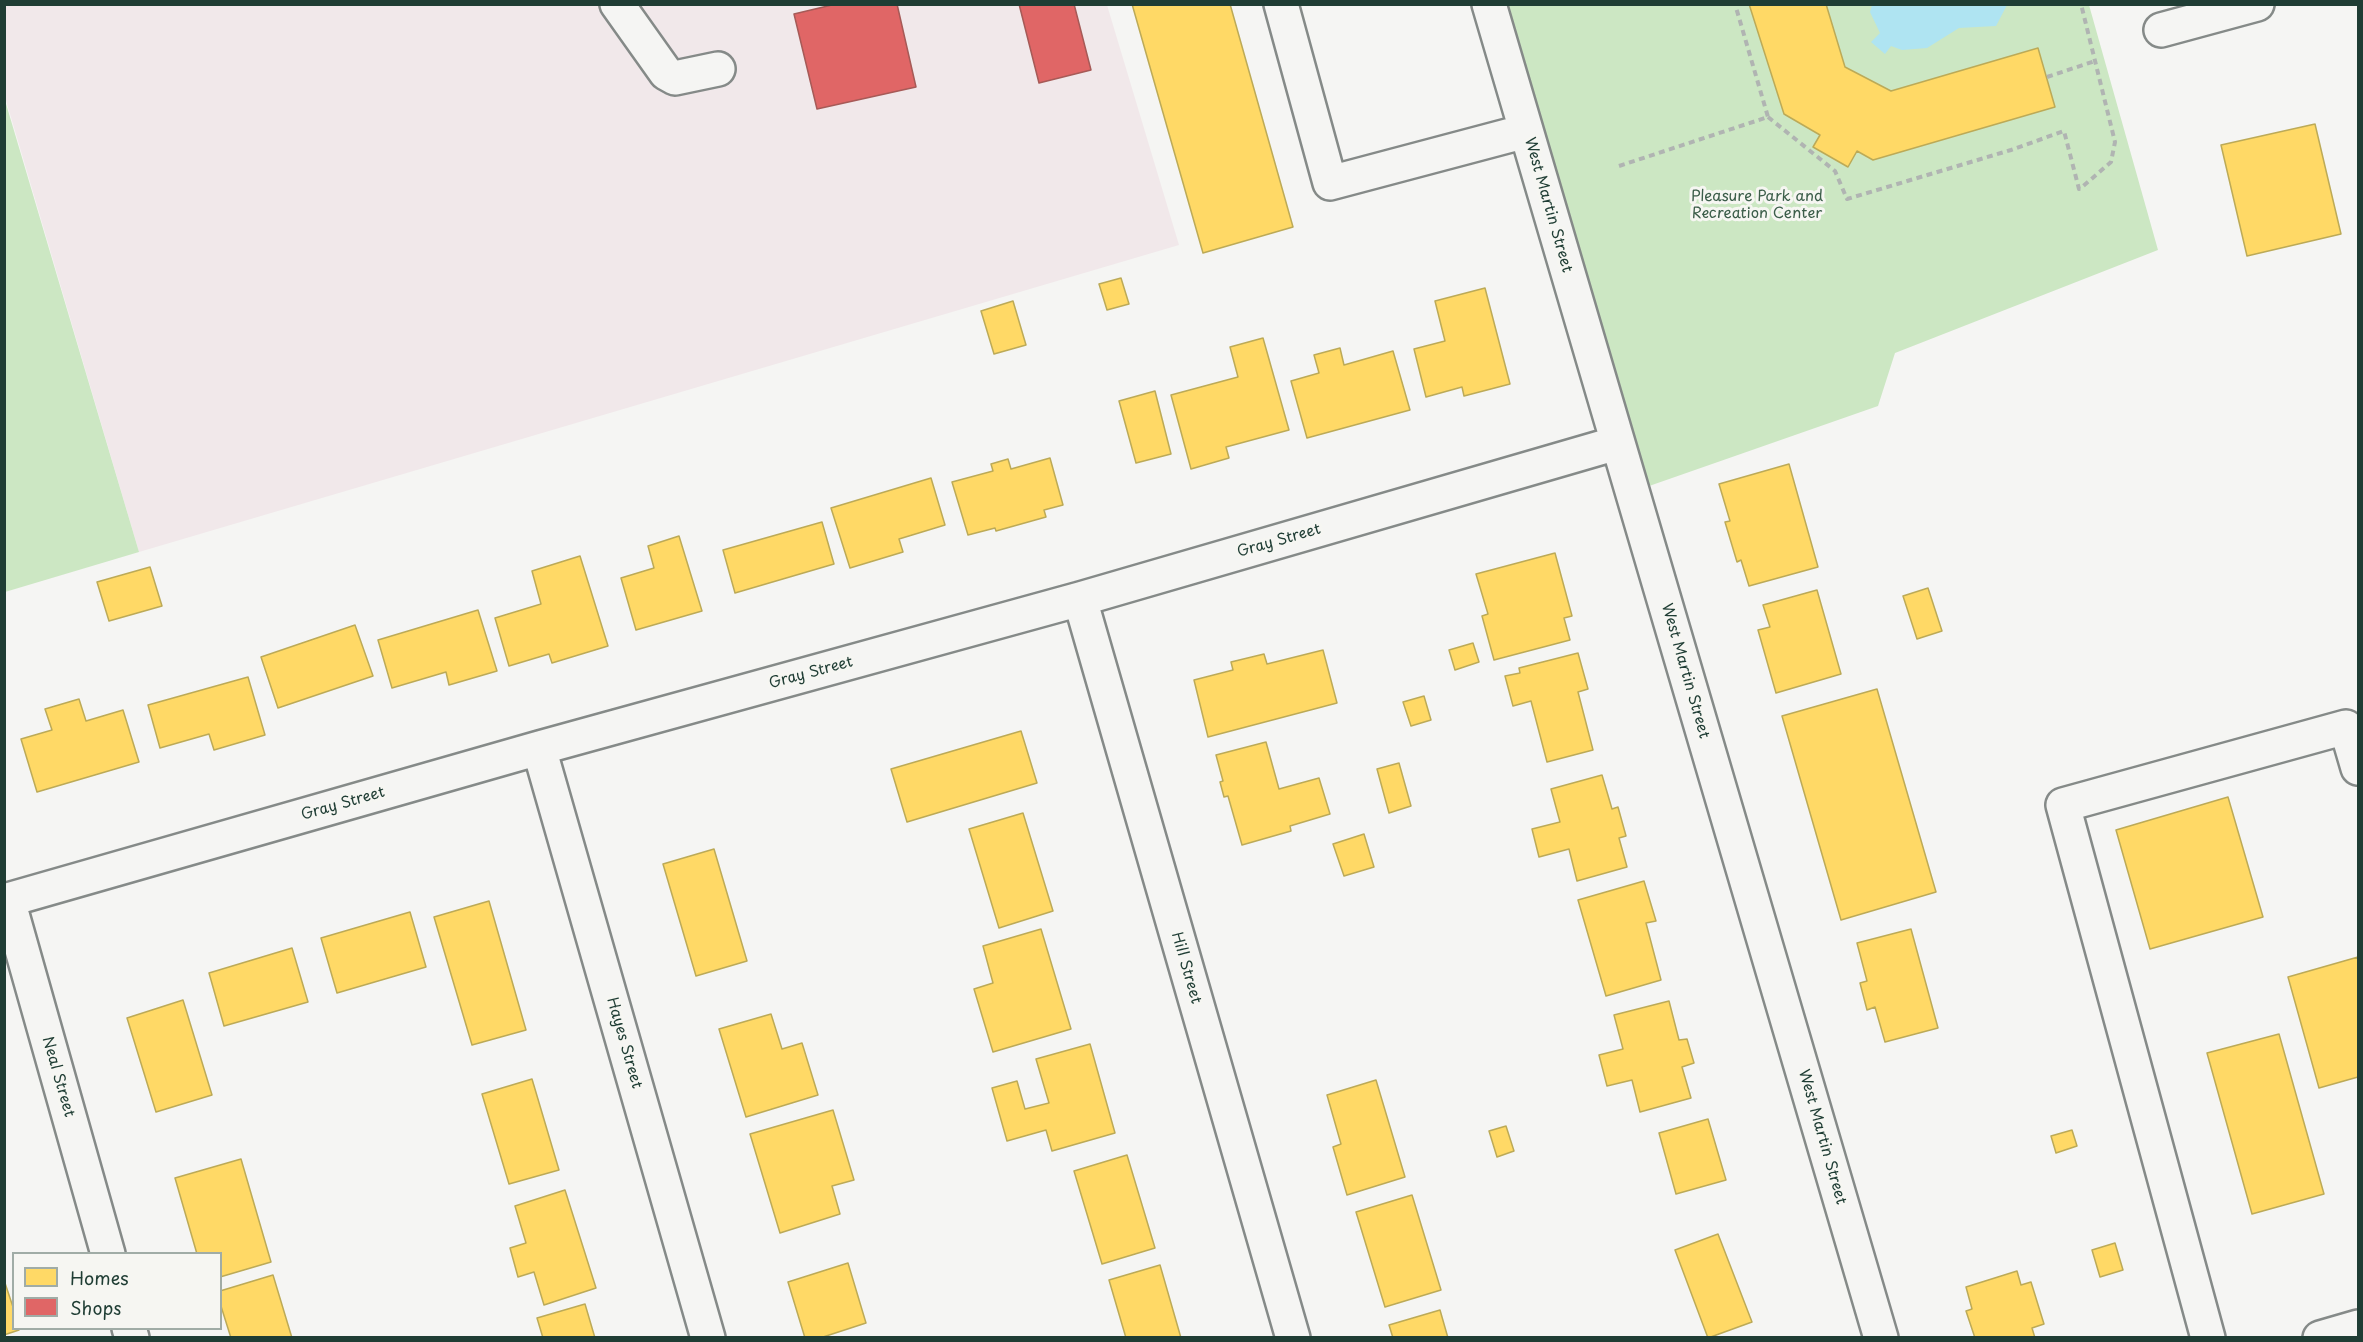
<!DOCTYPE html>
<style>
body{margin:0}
#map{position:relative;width:2363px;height:1342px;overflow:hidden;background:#f5f5f3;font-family:"Playpen Sans",sans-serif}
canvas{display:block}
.frame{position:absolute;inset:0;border:6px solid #1f3d34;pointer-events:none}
.legend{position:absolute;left:12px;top:1252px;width:210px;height:78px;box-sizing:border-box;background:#f6f6f2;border:2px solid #a0aca6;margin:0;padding:8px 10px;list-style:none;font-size:18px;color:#1f3d34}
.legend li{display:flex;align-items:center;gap:12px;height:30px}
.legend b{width:30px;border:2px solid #a0aca6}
</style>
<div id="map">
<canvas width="2363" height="1342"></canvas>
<div class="frame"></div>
<ul class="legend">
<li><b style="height:16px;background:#ffd966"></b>Homes</li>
<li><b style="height:16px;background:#e06666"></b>Shops</li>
</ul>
</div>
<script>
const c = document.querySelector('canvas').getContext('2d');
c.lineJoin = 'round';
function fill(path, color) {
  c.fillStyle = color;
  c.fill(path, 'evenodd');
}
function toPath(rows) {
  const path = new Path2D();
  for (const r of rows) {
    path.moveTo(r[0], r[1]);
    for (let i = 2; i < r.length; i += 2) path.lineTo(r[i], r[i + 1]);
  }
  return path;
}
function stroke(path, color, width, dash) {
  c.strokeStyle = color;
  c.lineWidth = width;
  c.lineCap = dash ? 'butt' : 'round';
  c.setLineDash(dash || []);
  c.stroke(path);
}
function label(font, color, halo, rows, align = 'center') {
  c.font = font + ' "Playpen Sans",sans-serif';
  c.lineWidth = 6;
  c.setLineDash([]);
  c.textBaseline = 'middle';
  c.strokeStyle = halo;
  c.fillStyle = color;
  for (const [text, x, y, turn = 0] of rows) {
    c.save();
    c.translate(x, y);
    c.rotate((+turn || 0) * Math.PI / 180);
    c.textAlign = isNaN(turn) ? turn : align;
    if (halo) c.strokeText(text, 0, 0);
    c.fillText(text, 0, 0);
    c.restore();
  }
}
fill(toPath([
 [5,5,1107,5,1179,245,139,552,5,97]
]), '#f1e8ea');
fill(toPath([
 [1489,5,2089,5,2158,250,1895,353,1878,406,1632,492],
 [4,97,139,552,5,592,4,592]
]), '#cce7c3');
fill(toPath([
 [1872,5,1872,4,2007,5,1996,26,1959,28,1927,48,1902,50,1891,46,1885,54,1871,42,1880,33,1870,12]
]), '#afe4f2');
const homes = toPath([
 [1132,4,1230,4,1293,227,1203,253,1132,4],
 [1749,4,1826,4,1845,67,1891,91,2038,48,2055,107,1873,160,1857,151,1848,167,1813,147,1820,135,1784,114,1749,4],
 [2315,124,2341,234,2247,256,2221,145,2315,124],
 [1121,278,1129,304,1107,310,1099,284,1121,278],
 [1485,288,1510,384,1464,396,1462,387,1426,397,1414,349,1445,341,1435,301,1485,288],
 [1013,301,1026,345,994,354,981,311,1013,301],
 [1263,338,1289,430,1226,447,1229,458,1191,469,1171,395,1238,377,1230,347,1263,338],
 [1340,348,1344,365,1393,351,1410,410,1307,438,1291,381,1319,373,1314,355,1340,348],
 [1155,391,1171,454,1136,463,1119,401,1155,391],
 [1050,458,1063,505,1044,510,1046,517,996,531,995,528,968,535,952,482,993,471,991,464,1008,459,1011,469,1050,458],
 [1789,464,1818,567,1749,586,1741,560,1737,562,1725,522,1730,521,1719,484,1789,464],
 [931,478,945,525,899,539,903,552,850,568,831,508,931,478],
 [822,522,834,564,735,593,723,550,822,522],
 [679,536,702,611,636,630,621,578,654,568,648,546,679,536],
 [1555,553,1572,616,1564,618,1570,640,1494,660,1482,616,1488,614,1476,574,1555,553],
 [580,556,608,646,552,663,549,654,509,666,495,618,541,604,532,571,580,556],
 [150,567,162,606,109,621,97,582,150,567],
 [1928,588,1942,631,1917,639,1903,596,1928,588],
 [1817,590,1841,674,1776,693,1758,630,1770,627,1763,605,1817,590],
 [478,610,497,671,449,685,446,672,392,688,378,640,478,610],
 [355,625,373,676,278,708,261,657,355,625],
 [1473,643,1479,662,1455,670,1449,650,1473,643],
 [1323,650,1337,703,1208,737,1194,680,1233,670,1231,662,1264,654,1267,664,1323,650],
 [1578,653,1588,689,1578,692,1593,750,1547,762,1531,701,1513,706,1505,676,1520,673,1519,668,1578,653],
 [248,677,265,735,214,750,209,734,160,748,148,705,248,677],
 [1877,689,1936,892,1841,920,1782,716,1877,689],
 [1424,696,1431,720,1411,726,1403,702,1424,696],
 [79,699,86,721,123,710,139,762,37,792,21,739,52,730,45,709,79,699],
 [1021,731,1037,783,907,822,891,769,1021,731],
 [1266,742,1279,789,1319,778,1330,814,1290,826,1291,831,1242,845,1228,796,1224,797,1220,782,1223,781,1216,755,1266,742],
 [1399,763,1411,806,1389,813,1377,769,1399,763],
 [1602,775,1612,809,1618,807,1626,836,1619,838,1627,867,1577,881,1569,849,1539,857,1532,829,1560,822,1551,789,1602,775],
 [2228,797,2263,917,2150,949,2116,830,2228,797],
 [1023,813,1053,911,999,928,969,829,1023,813],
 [1364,834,1374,867,1344,876,1333,844,1364,834],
 [714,849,747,961,696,976,663,864,714,849],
 [1644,881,1656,921,1646,923,1661,980,1606,996,1578,900,1644,881],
 [489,901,526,1030,472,1045,434,917,489,901],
 [410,912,426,967,337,993,321,938,410,912],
 [1041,929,1071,1029,993,1052,974,989,993,983,983,946,1041,929],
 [1911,929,1938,1028,1885,1042,1875,1007,1867,1010,1860,983,1867,981,1857,943,1911,929],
 [292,948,308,1002,224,1026,209,973,292,948],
 [2358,957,2358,1077,2319,1088,2288,977,2358,957],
 [183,1000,212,1095,156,1112,127,1018,183,1000],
 [1669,1001,1679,1040,1687,1039,1694,1063,1682,1067,1691,1098,1640,1112,1632,1080,1607,1086,1599,1055,1623,1049,1614,1015,1669,1001],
 [771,1014,782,1049,802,1043,818,1095,746,1117,719,1029,771,1014],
 [2279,1034,2324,1194,2252,1214,2207,1053,2279,1034],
 [1090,1044,1115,1133,1052,1151,1046,1130,1007,1141,992,1088,1017,1081,1025,1109,1049,1103,1036,1059,1090,1044],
 [532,1079,559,1170,509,1184,482,1094,532,1079],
 [1376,1080,1405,1177,1347,1195,1333,1147,1341,1144,1327,1095,1376,1080],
 [833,1110,854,1180,832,1186,840,1214,780,1233,750,1134,833,1110],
 [1708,1119,1726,1180,1676,1194,1659,1133,1708,1119],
 [1506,1126,1514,1151,1497,1157,1489,1131,1506,1126],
 [2072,1130,2077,1146,2056,1153,2051,1136,2072,1130],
 [1127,1155,1155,1248,1102,1264,1074,1171,1127,1155],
 [241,1159,271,1262,220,1277,220,1254,197,1254,175,1178,241,1159],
 [565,1190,596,1288,544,1305,534,1272,518,1277,510,1248,526,1243,515,1206,565,1190],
 [1412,1195,1441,1290,1385,1307,1356,1212,1412,1195],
 [1718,1234,1752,1322,1708,1338,1675,1250,1718,1234],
 [2115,1243,2123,1270,2100,1277,2092,1250,2115,1243],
 [848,1263,866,1323,820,1338,805,1338,788,1282,848,1263],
 [1160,1265,1181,1338,1126,1338,1109,1280,1160,1265],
 [2017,1271,2021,1285,2031,1282,2044,1324,2032,1328,2035,1338,1975,1338,1966,1311,1972,1309,1966,1287,2017,1271],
 [273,1275,292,1338,231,1338,220,1303,220,1291,273,1275],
 [4,1280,14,1310,14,1328,19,1330,4,1335,4,1280],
 [585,1304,595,1338,543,1338,537,1318,585,1304],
 [1440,1310,1448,1338,1393,1338,1389,1325,1440,1310]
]);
fill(homes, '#ffd966');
stroke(homes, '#bcaa57', 1.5);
const shops = toPath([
 [836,4,897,4,916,87,817,109,794,14,836,4],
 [1019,4,1074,4,1091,70,1039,83,1019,4]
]);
fill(shops, '#e06666');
stroke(shops, '#a65a57', 1.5);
const minor = toPath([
 [617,4,666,73,675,78,718,69],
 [1281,4,1330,183,1526,131],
 [1489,4,1881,1338],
 [2161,30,2257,4],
 [1080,599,1293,1338],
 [539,748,708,1338],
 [8,900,108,1254],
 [4,901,539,748,1080,599,1617,443],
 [129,1328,132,1338],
 [2208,1338,2063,805,2346,727,2358,768],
 [2320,1338,2358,1327]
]);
stroke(minor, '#858a88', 38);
stroke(toPath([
 [2047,77,2095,61],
 [1768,117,1835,171,1847,199,2011,150,2064,131,2079,189,2081,188,2111,162,2115,142,2081,4],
 [1619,166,1768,117,1735,4]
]), '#b0b4b2', 4, [6, 4.5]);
stroke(minor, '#f5f5f3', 33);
label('15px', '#3b5d49', '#f6f6f2', [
 ["Pleasure Park and",1757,197],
 ["Recreation Center",1757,214]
]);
label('15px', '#1f3d34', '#f6f6f2', [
 ["West Martin Street",1548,205,74],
 ["Gray Street",1279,541,-16],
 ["West Martin Street",1685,671,74],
 ["Gray Street",811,673,-15],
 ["Gray Street",343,804,-16],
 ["Hill Street",1186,968,74],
 ["Hayes Street",624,1043,74],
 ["Neal Street",58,1077,74],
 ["West Martin Street",1822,1137,74]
]);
</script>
